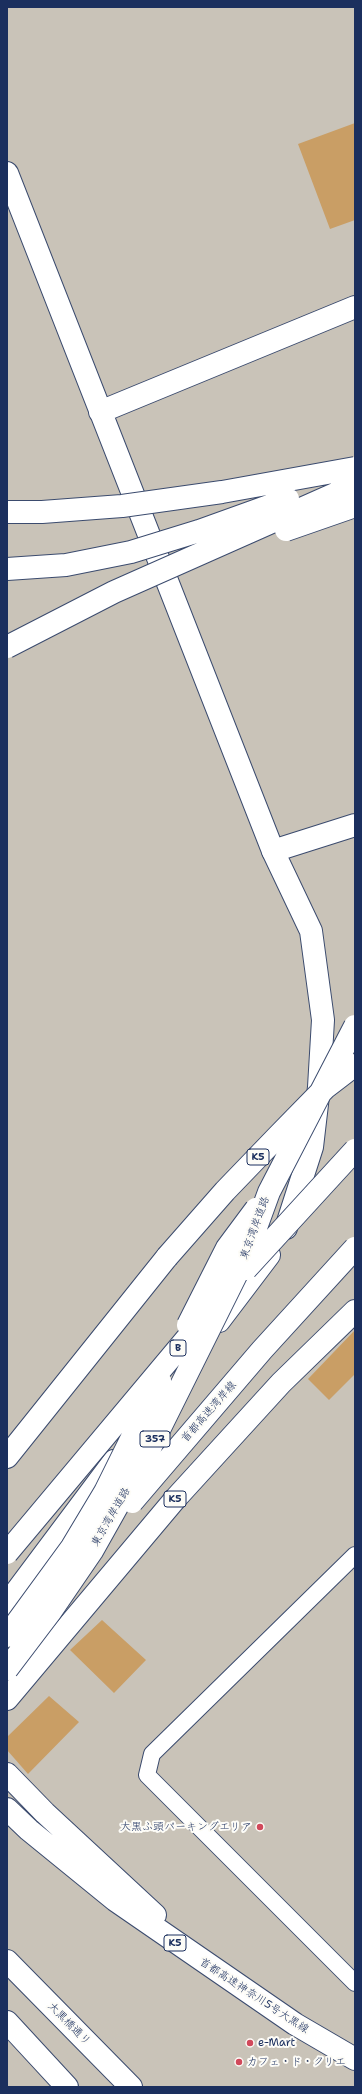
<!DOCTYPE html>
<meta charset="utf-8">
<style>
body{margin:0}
#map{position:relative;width:362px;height:2094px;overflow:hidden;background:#f0e7cb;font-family:"Shantell Sans",sans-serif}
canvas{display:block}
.frame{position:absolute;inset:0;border:8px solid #1b2f5e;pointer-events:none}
</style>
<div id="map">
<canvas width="362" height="2094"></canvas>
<div class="frame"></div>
</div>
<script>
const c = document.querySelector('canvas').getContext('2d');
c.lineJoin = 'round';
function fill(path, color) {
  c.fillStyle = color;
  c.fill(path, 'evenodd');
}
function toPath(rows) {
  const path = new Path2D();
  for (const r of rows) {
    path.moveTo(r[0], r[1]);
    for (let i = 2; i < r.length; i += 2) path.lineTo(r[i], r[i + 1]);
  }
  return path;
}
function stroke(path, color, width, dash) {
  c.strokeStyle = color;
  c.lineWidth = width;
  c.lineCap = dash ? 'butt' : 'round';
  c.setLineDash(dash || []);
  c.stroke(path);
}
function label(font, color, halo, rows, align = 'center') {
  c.font = font + ' "Shantell Sans","Klee One",sans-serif';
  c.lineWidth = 4;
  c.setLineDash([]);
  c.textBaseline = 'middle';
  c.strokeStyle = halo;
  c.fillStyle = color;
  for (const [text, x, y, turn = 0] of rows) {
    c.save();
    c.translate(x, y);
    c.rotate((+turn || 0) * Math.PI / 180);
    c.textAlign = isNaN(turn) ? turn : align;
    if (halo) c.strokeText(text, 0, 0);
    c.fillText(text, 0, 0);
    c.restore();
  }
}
fill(toPath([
 [7,7,355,7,355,2087,7,2087]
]), '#c9c3b8');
fill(toPath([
 [355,123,355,220,330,229,298,144],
 [355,1330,355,1374,329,1400,308,1379],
 [102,1620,146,1660,114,1693,70,1650],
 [49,1696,79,1722,28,1774,7,1750,7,1737]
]), '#c99e65');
const lane = toPath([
 [355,1555,152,1754,147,1775,355,1983]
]);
const secondary = toPath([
 [7,173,273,851,311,931,323,1020,319,1087,312,1147,286,1228],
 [100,412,355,307],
 [219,1321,269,1255],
 [7,1604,114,1461],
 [7,1961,131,2087],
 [7,2022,67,2087]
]);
const highway = toPath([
 [273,851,355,825],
 [7,1457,167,1257],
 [7,1699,176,1498,281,1383,355,1311],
 [7,1774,45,1813,155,1915],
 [7,1809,29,1830,115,1900,295,2024,355,2059]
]);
stroke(lane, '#3b4b6e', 18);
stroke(secondary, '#3b4b6e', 24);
stroke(highway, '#3b4b6e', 24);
stroke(lane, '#fff', 16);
stroke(secondary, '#fff', 22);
stroke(highway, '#fff', 22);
const highwayBridge = toPath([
 [7,512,42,512,122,506,222,492,355,468],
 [286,530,355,506],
 [7,569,66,565,131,552,199,531,288,499],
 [7,647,114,592,355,485],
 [167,1257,225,1191,278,1136,325,1088,355,1065],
 [246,1269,355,1150],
 [188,1325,227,1248,256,1209],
 [132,1502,262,1350,355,1248],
 [7,1553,209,1312],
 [7,1636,72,1547,105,1492,160,1381],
 [7,1669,51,1611,92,1551,151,1446,246,1255,269,1192,355,1026]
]);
stroke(highwayBridge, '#3b4b6e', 24, []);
stroke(highwayBridge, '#fff', 22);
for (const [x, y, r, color] of [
 [260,1827,4,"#d1495b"],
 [250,2043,4,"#d1495b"],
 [239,2062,4,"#d1495b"]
]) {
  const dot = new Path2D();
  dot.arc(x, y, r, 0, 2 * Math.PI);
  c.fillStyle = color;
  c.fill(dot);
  stroke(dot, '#fdfcf7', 1.5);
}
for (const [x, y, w] of [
 [258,1157,22],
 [178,1348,16],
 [155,1439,30],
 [175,1499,22],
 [175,1943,22]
]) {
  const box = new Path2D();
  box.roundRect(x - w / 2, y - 8, w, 16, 3);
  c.fillStyle = '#fdfcf7';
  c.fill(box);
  stroke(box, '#1b2f5e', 1);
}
label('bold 10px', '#1b2f5e', null, [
 ["K5",258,1157],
 ["B",178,1348],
 ["357",155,1439],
 ["K5",175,1499],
 ["K5",175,1943]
]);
label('11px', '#1b2f5e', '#fdfcf7', [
 ["東京湾岸道路",255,1228,-70],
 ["首都高速湾岸線",209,1412,-49],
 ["東京湾岸道路",111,1517,-60],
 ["首都高速神奈川5号大黒線",254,1996,33],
 ["大黒橋通り",69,2024,45]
]);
label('11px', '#1b2f5e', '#fdfcf7', [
 ["大黒ふ頭パーキングエリア",252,1827,"right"],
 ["e-Mart",258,2043],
 ["カフェ・ド・クリエ",247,2062]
], 'left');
</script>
